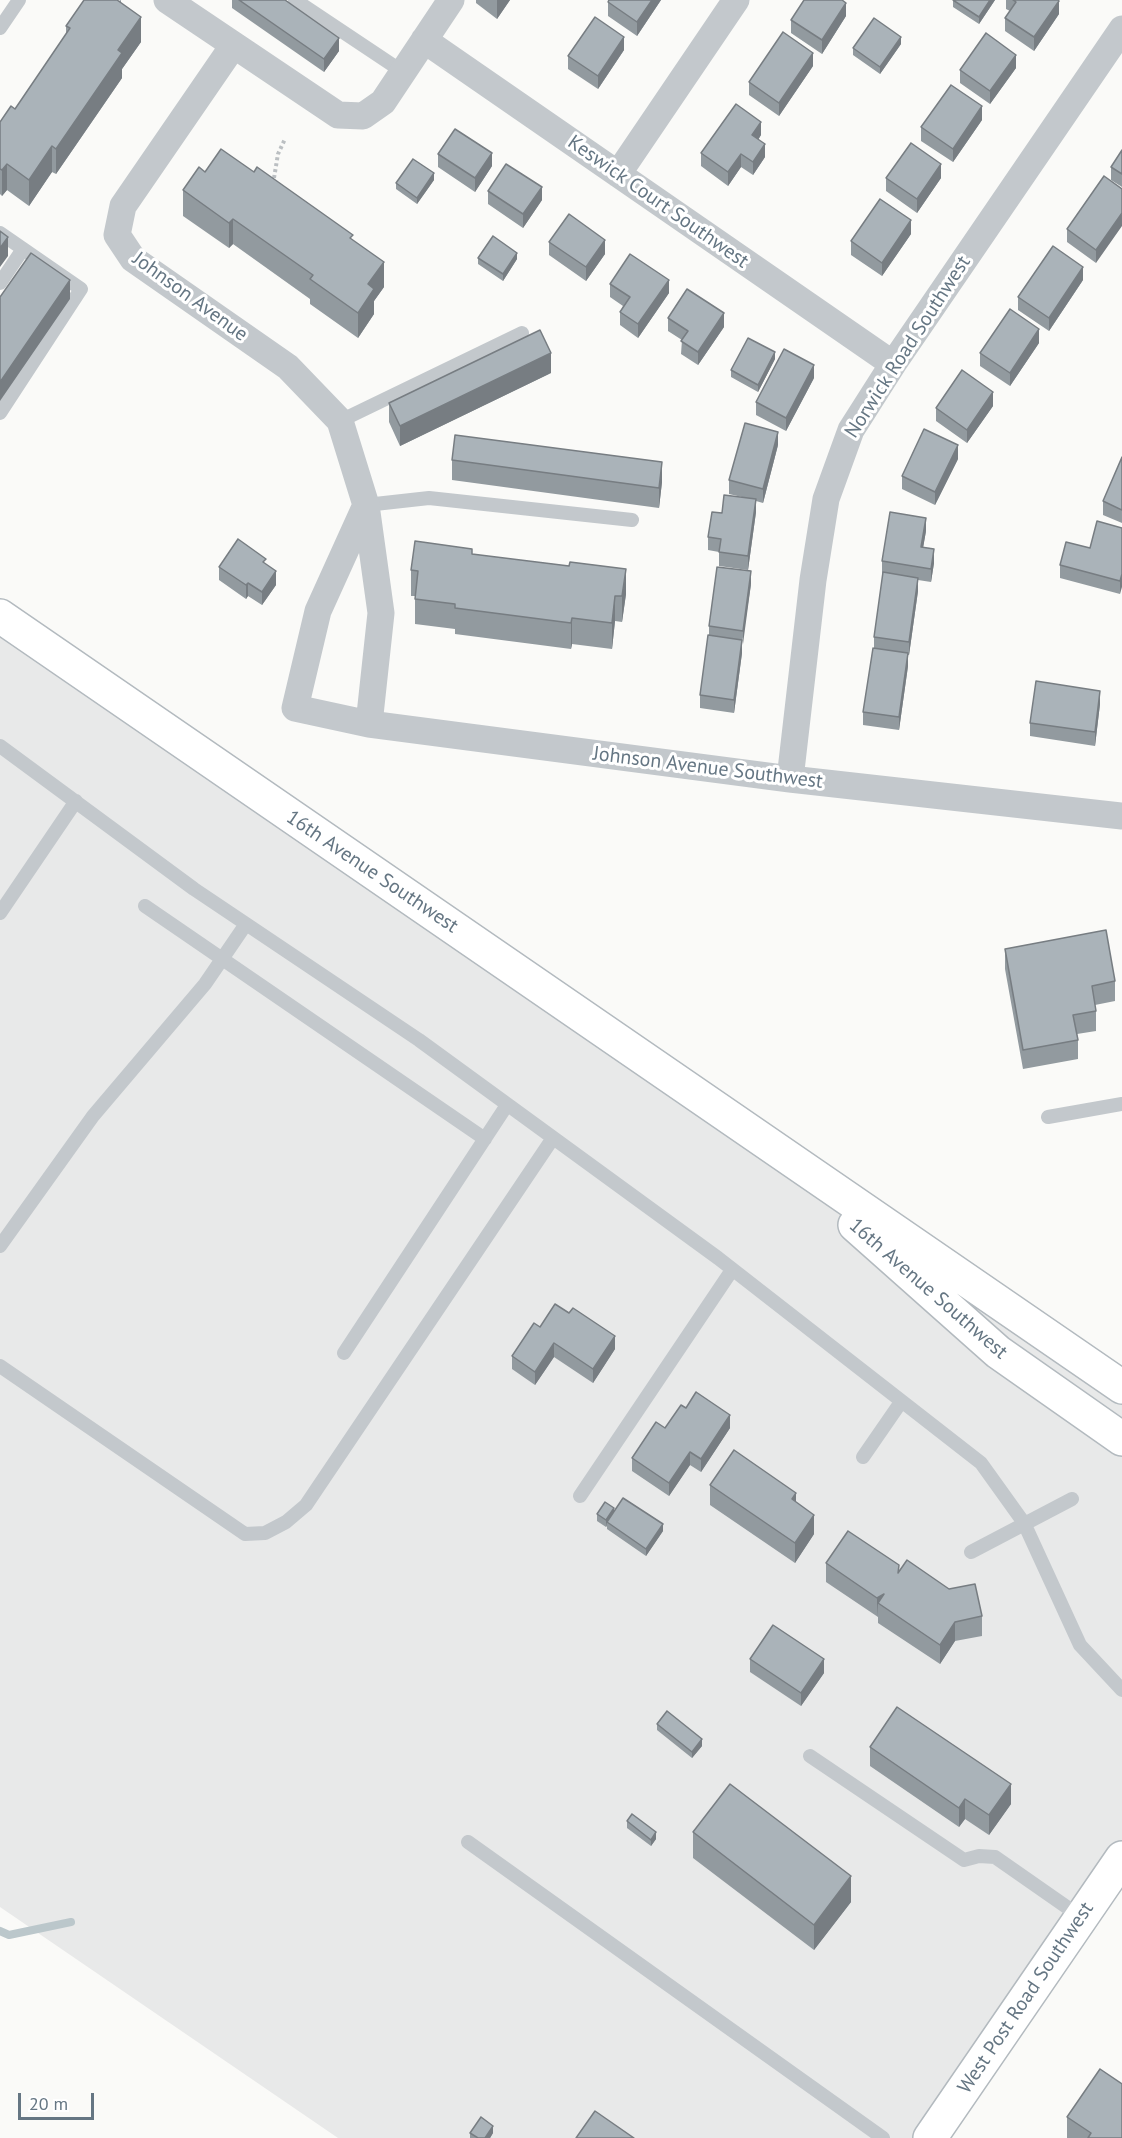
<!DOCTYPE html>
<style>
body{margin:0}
#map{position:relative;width:1122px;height:2138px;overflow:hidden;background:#fafaf8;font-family:"PT Sans",sans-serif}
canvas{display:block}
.scale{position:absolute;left:18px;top:2093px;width:76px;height:27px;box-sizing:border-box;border:3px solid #657683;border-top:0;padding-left:8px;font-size:18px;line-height:21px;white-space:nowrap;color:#657683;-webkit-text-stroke:4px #fff;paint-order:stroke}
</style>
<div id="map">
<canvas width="1122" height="2138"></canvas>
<div class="scale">20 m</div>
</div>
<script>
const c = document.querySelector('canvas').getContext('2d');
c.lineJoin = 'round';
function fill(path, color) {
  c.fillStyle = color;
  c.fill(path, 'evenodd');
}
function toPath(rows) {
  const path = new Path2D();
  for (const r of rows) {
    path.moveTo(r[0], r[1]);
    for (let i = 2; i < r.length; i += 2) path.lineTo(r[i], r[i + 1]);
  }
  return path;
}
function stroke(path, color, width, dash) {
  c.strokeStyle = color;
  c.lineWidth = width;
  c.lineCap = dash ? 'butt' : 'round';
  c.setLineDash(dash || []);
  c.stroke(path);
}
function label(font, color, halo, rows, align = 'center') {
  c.font = font + ' "PT Sans",sans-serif';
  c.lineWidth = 6;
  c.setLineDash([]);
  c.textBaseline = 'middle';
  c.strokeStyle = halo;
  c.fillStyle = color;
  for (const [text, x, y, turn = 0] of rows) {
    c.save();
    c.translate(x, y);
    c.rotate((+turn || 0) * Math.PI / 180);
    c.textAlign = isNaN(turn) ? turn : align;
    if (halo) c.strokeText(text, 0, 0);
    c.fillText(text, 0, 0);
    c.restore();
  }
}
fill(toPath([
 [0,616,1122,1387,1122,1858,930,2138,338,2138,0,1907]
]), '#e8e9e9');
stroke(toPath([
 [0,1931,9,1935,71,1922]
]), '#bbc7cb', 8);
const secondary = toPath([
 [0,616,1122,1387],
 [855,1225,998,1352,1122,1439],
 [930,2138,1122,1858]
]);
stroke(secondary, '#b3babf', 36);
stroke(toPath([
 [274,178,278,154,285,139]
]), '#bbbfc2', 4, [3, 3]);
stroke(toPath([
 [295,0,403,72],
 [0,28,19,0],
 [0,233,81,289,0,413],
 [0,283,23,249],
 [340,421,522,333],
 [366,505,429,498,632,520],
 [0,746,194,889,419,1040,718,1258,981,1463,1024,1523,1080,1645,1122,1690],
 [145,906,485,1139],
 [0,913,76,801],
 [1048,1117,1122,1104],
 [0,1246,93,1116,205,984,246,924],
 [344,1353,507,1105],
 [0,1366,245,1534,265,1533,286,1522,306,1505,553,1138],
 [863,1457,901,1402],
 [580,1496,732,1270],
 [971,1552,1072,1499],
 [810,1756,964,1860,979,1856,995,1857,1081,1917],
 [468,1842,883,2138]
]), '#c3c8cc', 14);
stroke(toPath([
 [167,0,338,115,363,116,383,102,451,0],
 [424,40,893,364],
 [233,46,123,206,117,235,133,259,288,367,340,421,366,505,381,613,369,724],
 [618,174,736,0],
 [366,505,318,611,295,708,369,724,790,779,1122,816],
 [790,779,813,580,826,499,851,430,893,364,1122,29]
]), '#c3c8cc', 27);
stroke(secondary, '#fff', 33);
fill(toPath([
 [121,0,121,3,141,42,122,69,122,78,56,174,52,172,29,206,7,190,2,196,0,194,0,122,15,109,66,34,66,26],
 [232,0,285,0,339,51,324,72,232,8],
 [476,0,510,0,497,19,476,3],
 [661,0,637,36,608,16,608,2],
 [953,0,995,0,979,24,953,7],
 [1006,0,1058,0,1059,14,1034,51,1005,31,1005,18,1010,11,1006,9],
 [846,16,822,54,791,33,791,20],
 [901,44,880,74,853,55,853,48],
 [624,50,598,89,568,69,568,56],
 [813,66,779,116,749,95,749,82],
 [1016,68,990,104,960,83,960,70],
 [982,120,953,162,921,141,921,127],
 [761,135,758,140,765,157,753,175,741,167,728,186,701,166,701,153],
 [1122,150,1122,187,1111,180,1111,167],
 [438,154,492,166,475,192,438,167],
 [205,172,353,240,384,287,374,301,374,314,358,338,310,304,310,299,233,244,229,248,183,216,183,190],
 [1104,176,1096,263,1067,242,1067,229],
 [886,178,941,178,917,213,886,191],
 [434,180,417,204,396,189,396,183],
 [488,191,542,200,523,228,488,204],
 [911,234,882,276,851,255,851,241],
 [549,242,605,254,586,281,549,255],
 [478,258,517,259,503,281,478,264],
 [1083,280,1049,331,1018,310,1018,297],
 [610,284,669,293,638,338,620,325,620,312,623,306,610,297],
 [668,318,724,327,698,365,681,354,682,340,668,331],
 [1039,343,1010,386,980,366,980,353],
 [775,359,758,392,731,377,731,370],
 [551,373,400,446,389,422,389,403],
 [814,378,786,431,756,415,756,402],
 [993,406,967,443,936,421,936,408],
 [778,445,763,503,756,501,756,512,748,570,719,566,719,552,708,550,708,537,722,513,742,497,729,494,729,480],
 [1122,457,1122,523,1103,515,1103,501],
 [958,459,935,505,902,489,902,476],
 [452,460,662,482,659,508,452,480],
 [1122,528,1120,594,1060,578,1060,565,1090,548],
 [926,531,923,547,934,563,931,582,918,580,918,591,909,655,908,655,908,666,899,730,863,725,863,712,874,648,874,637,883,574,882,574,882,561],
 [472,554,626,594,622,622,615,621,612,649,572,644,571,649,455,634,455,629,415,624,415,596,411,596,411,570],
 [266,564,276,585,262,605,248,596,246,599,219,580,219,567],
 [751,584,742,644,742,653,734,713,700,708,700,695,709,636,709,626],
 [1100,704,1095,746,1030,736,1030,723],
 [1005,949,1115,981,1115,1001,1095,1005,1096,1011,1096,1031,1077,1034,1078,1040,1078,1059,1023,1069,1005,969],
 [540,1327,615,1349,593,1383,554,1357,535,1385,512,1369,512,1356],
 [686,1408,730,1428,701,1472,690,1465,669,1496,632,1471,632,1458,665,1428],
 [710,1485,796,1502,814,1534,795,1563,710,1505],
 [614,1512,663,1531,646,1556,607,1529,607,1526,606,1527,597,1521,597,1514],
 [826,1563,899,1571,982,1616,982,1636,955,1641,940,1664,878,1623,878,1617,826,1582],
 [750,1659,824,1673,801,1706,750,1672],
 [657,1724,702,1746,692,1758,657,1730],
 [870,1747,1011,1804,989,1835,965,1819,959,1827,870,1766],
 [627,1821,656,1839,651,1846,627,1828],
 [693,1832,851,1902,814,1950,693,1858],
 [1067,2117,1122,2138,1067,2138],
 [470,2133,493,2133,490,2138,470,2138]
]), '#929a9f');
fill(toPath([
 [497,0,510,0,497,19],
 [652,0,661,0,637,36,637,22],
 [990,0,995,0,979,24,979,17],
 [1059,1,1059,14,1034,51,1034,37],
 [846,3,846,16,822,54,822,40],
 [141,17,141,42,122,69,122,78,56,174,56,149,118,50],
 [624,37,624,50,598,89,598,76],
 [901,37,901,44,880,74,880,67],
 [339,38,339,51,324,72,324,59],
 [813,53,813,66,779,116,779,103],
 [1016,55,1016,68,990,104,990,91],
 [982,106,982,120,953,162,953,149],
 [761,122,761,135,752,149,752,135],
 [765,144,765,157,753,175,753,162],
 [52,146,52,172,29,206,29,180],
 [492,153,492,166,475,192,475,178],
 [741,154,741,167,728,186,728,172],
 [7,164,7,190,2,196,2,170],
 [941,164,941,178,917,213,917,199],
 [434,173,434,180,417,204,417,198],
 [542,187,542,200,523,228,523,214],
 [1122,213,1122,226,1096,263,1096,250],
 [233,219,233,244,229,248,229,223],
 [911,220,911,234,882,276,882,263],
 [8,237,8,256,0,267,0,248],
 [605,240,605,254,586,281,586,267],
 [517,253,517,259,503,281,503,274],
 [384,262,384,287,374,301,374,314,358,338,358,313,368,284],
 [1083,267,1083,280,1049,331,1049,318],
 [70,280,70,299,0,401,0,382],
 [669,280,669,293,638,338,638,324],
 [724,313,724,327,698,365,698,352],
 [1039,329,1039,343,1010,386,1010,373],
 [775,352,775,359,758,392,758,385],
 [551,353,551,373,400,446,400,426],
 [814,365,814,378,786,431,786,418],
 [993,392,993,406,967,443,967,430],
 [778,432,778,445,763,503,763,489],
 [958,445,958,459,935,505,935,492],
 [662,462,662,482,659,508,659,488],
 [756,499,756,512,748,570,748,556],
 [926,518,926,531,921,560,921,547],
 [934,549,934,563,931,582,931,569],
 [626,569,626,594,622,622,622,596],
 [276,571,276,585,262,605,262,592],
 [751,571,751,584,743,644,743,631],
 [1122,574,1122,587,1120,594,1120,581],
 [918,578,918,591,909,655,909,642],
 [248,583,248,596,246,599,246,585],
 [615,596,615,621,612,649,612,623],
 [572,618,572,644,571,649,571,623],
 [742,640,742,653,734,713,734,700],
 [908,653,908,666,899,730,899,717],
 [1100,691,1100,704,1095,746,1095,732],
 [615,1336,615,1349,593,1383,593,1369],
 [554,1343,554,1357,535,1385,535,1372],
 [730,1415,730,1428,701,1472,701,1459],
 [690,1452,690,1465,669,1496,669,1483],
 [796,1493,796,1513,792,1499],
 [614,1508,614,1515,607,1522,606,1527,606,1520],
 [814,1515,814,1534,795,1563,795,1543],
 [663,1524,663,1531,646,1556,646,1549],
 [884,1594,878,1603,877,1617,877,1598],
 [955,1622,955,1641,940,1664,940,1645],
 [824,1659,824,1673,801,1706,801,1693],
 [702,1739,702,1746,692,1758,692,1752],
 [1011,1784,1011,1804,989,1835,989,1815],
 [965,1799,965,1819,959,1827,959,1808],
 [656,1832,656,1839,651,1846,651,1840],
 [851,1876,851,1902,814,1950,814,1925],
 [493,2126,493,2133,490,2138,485,2138]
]), '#777d82');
const building = toPath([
 [84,0,117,0,141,17,118,50,122,53,56,149,52,146,29,180,7,164,2,170,0,169,0,122,11,106,15,109,70,28,66,26,84,0],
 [239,0,285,0,339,38,324,59,239,0],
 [609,0,652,0,637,22,608,2,609,0],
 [804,0,842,0,846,3,822,40,791,20,804,0],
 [953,0,990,0,979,17,953,0],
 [1013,0,1058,0,1059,1,1034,37,1005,18,1016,2,1013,0],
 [595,17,624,37,598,76,568,56,595,17],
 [874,18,901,37,880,67,853,48,874,18],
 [783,32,813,53,779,103,749,82,783,32],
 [986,33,1016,55,990,91,960,70,986,33],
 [951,85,982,106,953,149,921,127,951,85],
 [736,104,761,122,752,135,765,144,753,162,741,154,728,172,701,153,736,104],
 [455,129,492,153,475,178,438,154,455,129],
 [911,143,941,164,917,199,886,178,911,143],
 [221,149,254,172,257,167,353,235,350,238,384,262,368,284,374,289,358,313,310,279,313,275,233,219,229,223,183,190,199,167,205,172,221,149],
 [1122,150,1122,174,1111,167,1122,150],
 [413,159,434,173,417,198,396,183,413,159],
 [506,164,542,187,523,214,488,191,506,164],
 [1104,176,1122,189,1122,213,1096,250,1067,229,1104,176],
 [880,199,911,220,882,263,851,241,880,199],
 [569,214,605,240,586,267,549,242,569,214],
 [0,231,8,237,0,248,0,231],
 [493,236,517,253,503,274,478,258,493,236],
 [1053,246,1083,267,1049,318,1018,297,1053,246],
 [31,253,70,280,0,382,0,297,31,253],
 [630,254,669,280,638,324,620,312,630,297,610,284,630,254],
 [687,289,724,313,698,352,681,341,688,331,668,318,687,289],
 [1010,309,1039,329,1010,373,980,353,1010,309],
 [540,330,551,353,400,426,389,403,540,330],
 [748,338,775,352,758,385,731,370,748,338],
 [784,349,814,365,786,418,756,402,784,349],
 [962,370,993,392,967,430,936,408,962,370],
 [745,423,778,432,763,489,729,480,745,423],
 [924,429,958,445,935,492,902,476,924,429],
 [455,435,662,462,659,488,452,460,455,435],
 [1122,457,1122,510,1103,501,1122,457],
 [724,495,756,499,748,556,719,552,721,539,708,537,712,512,722,513,724,495],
 [890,512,926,518,921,547,934,549,931,569,882,561,890,512],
 [1097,521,1122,528,1122,574,1120,581,1060,565,1066,542,1090,548,1097,521],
 [238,539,266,559,263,562,276,571,262,592,248,583,246,585,219,567,238,539],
 [415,541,472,549,472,554,569,566,570,562,626,569,622,596,615,596,612,623,572,618,571,623,455,608,455,604,415,599,418,571,411,570,415,541],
 [717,567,751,571,743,631,709,626,717,567],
 [883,572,918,578,909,642,874,637,883,572],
 [708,635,742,640,734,700,700,695,708,635],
 [873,648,908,653,899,717,863,712,873,648],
 [1036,681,1100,691,1095,732,1030,723,1036,681],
 [1106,930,1115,981,1092,986,1096,1011,1073,1015,1078,1040,1023,1050,1005,949,1106,930],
 [555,1304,569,1313,573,1308,615,1336,593,1369,554,1343,535,1372,512,1356,534,1323,540,1327,555,1304],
 [696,1392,730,1415,701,1459,690,1452,669,1483,632,1458,656,1422,665,1428,681,1405,686,1408,696,1392],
 [734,1450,796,1493,792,1499,814,1515,795,1543,710,1485,734,1450],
 [623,1498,663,1524,646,1549,607,1522,623,1498],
 [605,1502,614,1508,606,1520,597,1514,605,1502],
 [848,1531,899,1565,898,1573,907,1560,949,1589,975,1584,982,1616,955,1622,940,1645,878,1603,884,1594,877,1598,826,1563,848,1531],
 [773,1625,824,1659,801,1693,750,1659,773,1625],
 [897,1707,1011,1784,989,1815,965,1799,959,1808,870,1747,897,1707],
 [667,1711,702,1739,692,1752,657,1724,667,1711],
 [730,1784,851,1876,814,1925,693,1832,730,1784],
 [632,1814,656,1832,651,1840,627,1821,632,1814],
 [1100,2069,1122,2084,1122,2138,1088,2138,1091,2133,1067,2117,1100,2069],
 [595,2111,634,2138,576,2138,595,2111],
 [481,2117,493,2126,485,2138,478,2138,470,2133,481,2117]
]);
fill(building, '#aab3b9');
stroke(building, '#777d82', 1.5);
label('20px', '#657683', '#fff', [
 ["Keswick Court Southwest",658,202,35],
 ["Johnson Avenue",190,297,36],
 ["Norwick Road Southwest",908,347,-57],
 ["Johnson Avenue Southwest",708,768,7],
 ["16th Avenue Southwest",372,872,34],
 ["16th Avenue Southwest",928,1289,41],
 ["West Post Road Southwest",1026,1998,-56]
]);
</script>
